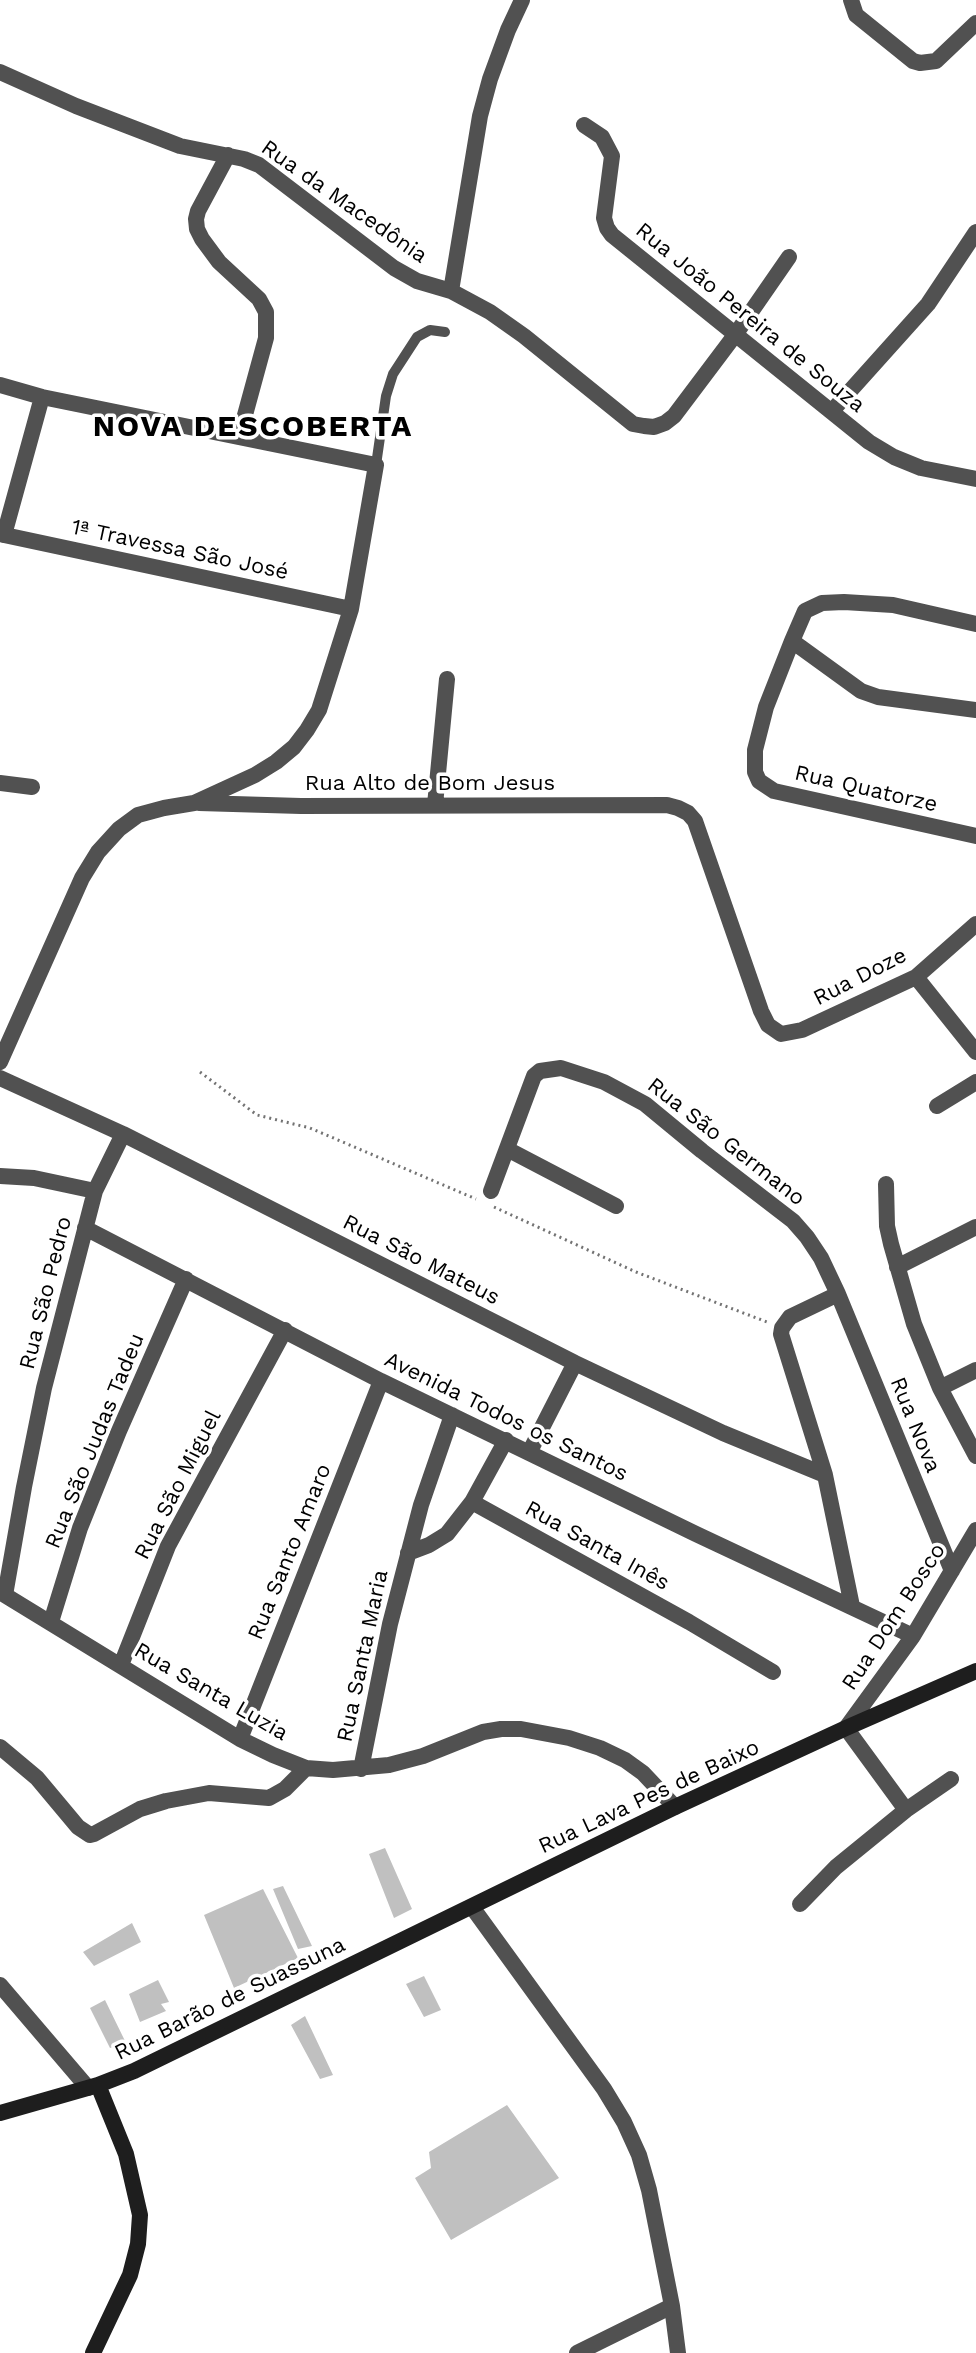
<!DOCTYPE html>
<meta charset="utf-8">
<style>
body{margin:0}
canvas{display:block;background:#fff}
</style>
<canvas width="976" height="2353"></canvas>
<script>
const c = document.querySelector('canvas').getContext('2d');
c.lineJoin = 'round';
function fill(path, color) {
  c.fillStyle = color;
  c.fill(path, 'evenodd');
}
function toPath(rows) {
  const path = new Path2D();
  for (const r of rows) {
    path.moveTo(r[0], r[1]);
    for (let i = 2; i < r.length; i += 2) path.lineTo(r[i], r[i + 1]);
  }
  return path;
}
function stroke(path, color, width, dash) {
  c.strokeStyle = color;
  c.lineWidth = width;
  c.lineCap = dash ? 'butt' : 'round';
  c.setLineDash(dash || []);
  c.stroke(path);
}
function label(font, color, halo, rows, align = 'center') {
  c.font = font + ' "Work Sans",sans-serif';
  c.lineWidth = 7;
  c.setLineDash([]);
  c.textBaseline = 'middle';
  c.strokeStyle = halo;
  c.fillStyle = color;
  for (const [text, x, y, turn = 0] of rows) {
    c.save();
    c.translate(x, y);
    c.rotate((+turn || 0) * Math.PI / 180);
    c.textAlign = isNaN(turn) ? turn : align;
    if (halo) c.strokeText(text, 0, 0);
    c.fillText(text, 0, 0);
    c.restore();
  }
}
fill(toPath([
 [385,1848,412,1909,394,1918,369,1854],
 [283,1886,312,1946,298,1949,273,1889],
 [263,1889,298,1958,234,1988,204,1915],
 [132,1923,141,1942,94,1966,83,1952],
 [424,1976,441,2010,424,2017,406,1984],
 [158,1980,169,2002,161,2004,166,2011,140,2022,129,1994],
 [105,2000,126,2043,110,2048,90,2008],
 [305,2016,333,2075,320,2079,291,2025],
 [507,2105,559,2178,451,2240,415,2178,431,2168,429,2152]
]), '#c0c0c0');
stroke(toPath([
 [200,1072,257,1115,310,1128,476,1199],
 [494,1207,636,1272,767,1322]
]), '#737373', 3, [2, 4]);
stroke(toPath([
 [376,465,386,396,393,374,417,337,430,330,445,332]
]), '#515151', 10);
stroke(toPath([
 [851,0,856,15,913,61,920,63,936,61,976,23],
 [0,72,76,106,180,146,244,159,259,165,394,268,417,281,451,291,490,312,524,336,633,424,644,426,654,427,665,423,674,416,735,335,789,257],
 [584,125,602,137,612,156,604,218,607,228,612,235,869,442,894,457,921,468,976,479],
 [228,155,198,211,196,219,197,229,202,239,219,262,259,299,266,312,266,338,239,437],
 [451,291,480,116,490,79,508,30,522,0],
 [0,385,42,397,376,465,351,609,319,710,307,730,294,747,276,762,255,775,194,803,164,808,138,815,119,829,98,852,82,878,0,1062],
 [832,411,928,304,976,232],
 [0,534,351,609],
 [4,535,42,397],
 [976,624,893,605,844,602,822,603,805,611,792,641,861,691,878,697,976,710],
 [792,641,766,707,755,750,755,772,759,781,774,791,976,836],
 [0,783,32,787],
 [199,803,301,806,667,805,678,808,688,813,695,821,761,1011,768,1025,781,1034,802,1030,916,977,976,924],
 [435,805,447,679],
 [916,977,976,1052],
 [0,1078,123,1134,575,1363,723,1433,825,1475],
 [937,1106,976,1082],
 [507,1149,616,1206],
 [0,1176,34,1178,95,1191],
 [886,1184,887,1226,891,1244,914,1324,940,1388,976,1456],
 [491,1191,534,1076,540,1071,561,1068,604,1082,645,1104,702,1151,793,1221,807,1237,821,1258,838,1294,952,1571],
 [85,1228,381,1381,696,1534,913,1636],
 [897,1267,976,1227],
 [838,1294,790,1317,782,1328,781,1334,825,1475,852,1606],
 [940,1388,976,1370],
 [530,1451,575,1363],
 [472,1502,506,1440],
 [408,1553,429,1545,447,1534,472,1502,689,1622,773,1672],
 [0,1592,240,1739,273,1755,306,1768,333,1770,389,1765,423,1756,483,1732,501,1729,521,1729,569,1738,600,1748,625,1760,643,1773,675,1807],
 [5,1595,24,1487,44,1388,95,1191,123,1134],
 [51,1622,80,1528,119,1431,186,1279],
 [121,1665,168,1546,285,1330],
 [240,1739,381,1381],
 [0,1747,37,1778,78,1827,90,1835,94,1834,140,1809,166,1801,209,1793,269,1798,285,1789,306,1768],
 [361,1769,390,1624,421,1505,452,1415],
 [906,1810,846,1728,913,1636,976,1530],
 [800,1904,836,1867,906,1810,951,1779],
 [472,1907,604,2089,624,2122,639,2155,649,2190,672,2306,678,2353],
 [0,1985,88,2088],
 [577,2353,672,2306]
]), '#515151', 16);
stroke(toPath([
 [0,2113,98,2085,134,2071,675,1807,846,1728,976,1671],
 [93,2353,130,2275,138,2244,140,2215,126,2154,98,2085]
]), '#1e1e1e', 16);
label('22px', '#000', '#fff', [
 ["Rua da Macedônia",344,202,35],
 ["Rua João Pereira de Souza",750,318,39],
 ["1ª Travessa São José",180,550,12],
 ["Rua Alto de Bom Jesus",430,784],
 ["Rua Quatorze",866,789,13],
 ["Rua Doze",860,977,-27],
 ["Rua São Germano",726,1142,38],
 ["Rua São Mateus",421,1260,27],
 ["Rua São Pedro",46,1293,-76],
 ["Avenida Todos os Santos",506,1417,26],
 ["Rua Nova",915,1425,68],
 ["Rua São Judas Tadeu",95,1441,-68],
 ["Rua São Miguel",178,1485,-63],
 ["Rua Santa Inês",597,1546,29],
 ["Rua Santo Amaro",290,1552,-68],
 ["Rua Dom Bosco",894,1617,-57],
 ["Rua Santa Maria",363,1656,-78],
 ["Rua Santa Luzia",211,1692,30],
 ["Rua Lava Pes de Baixo",649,1797,-25],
 ["Rua Barão de Suassuna",230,1999,-26]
]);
c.letterSpacing = '2px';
label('bold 30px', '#000', '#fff', [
 ["NOVA DESCOBERTA",253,427]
]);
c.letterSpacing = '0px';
</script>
